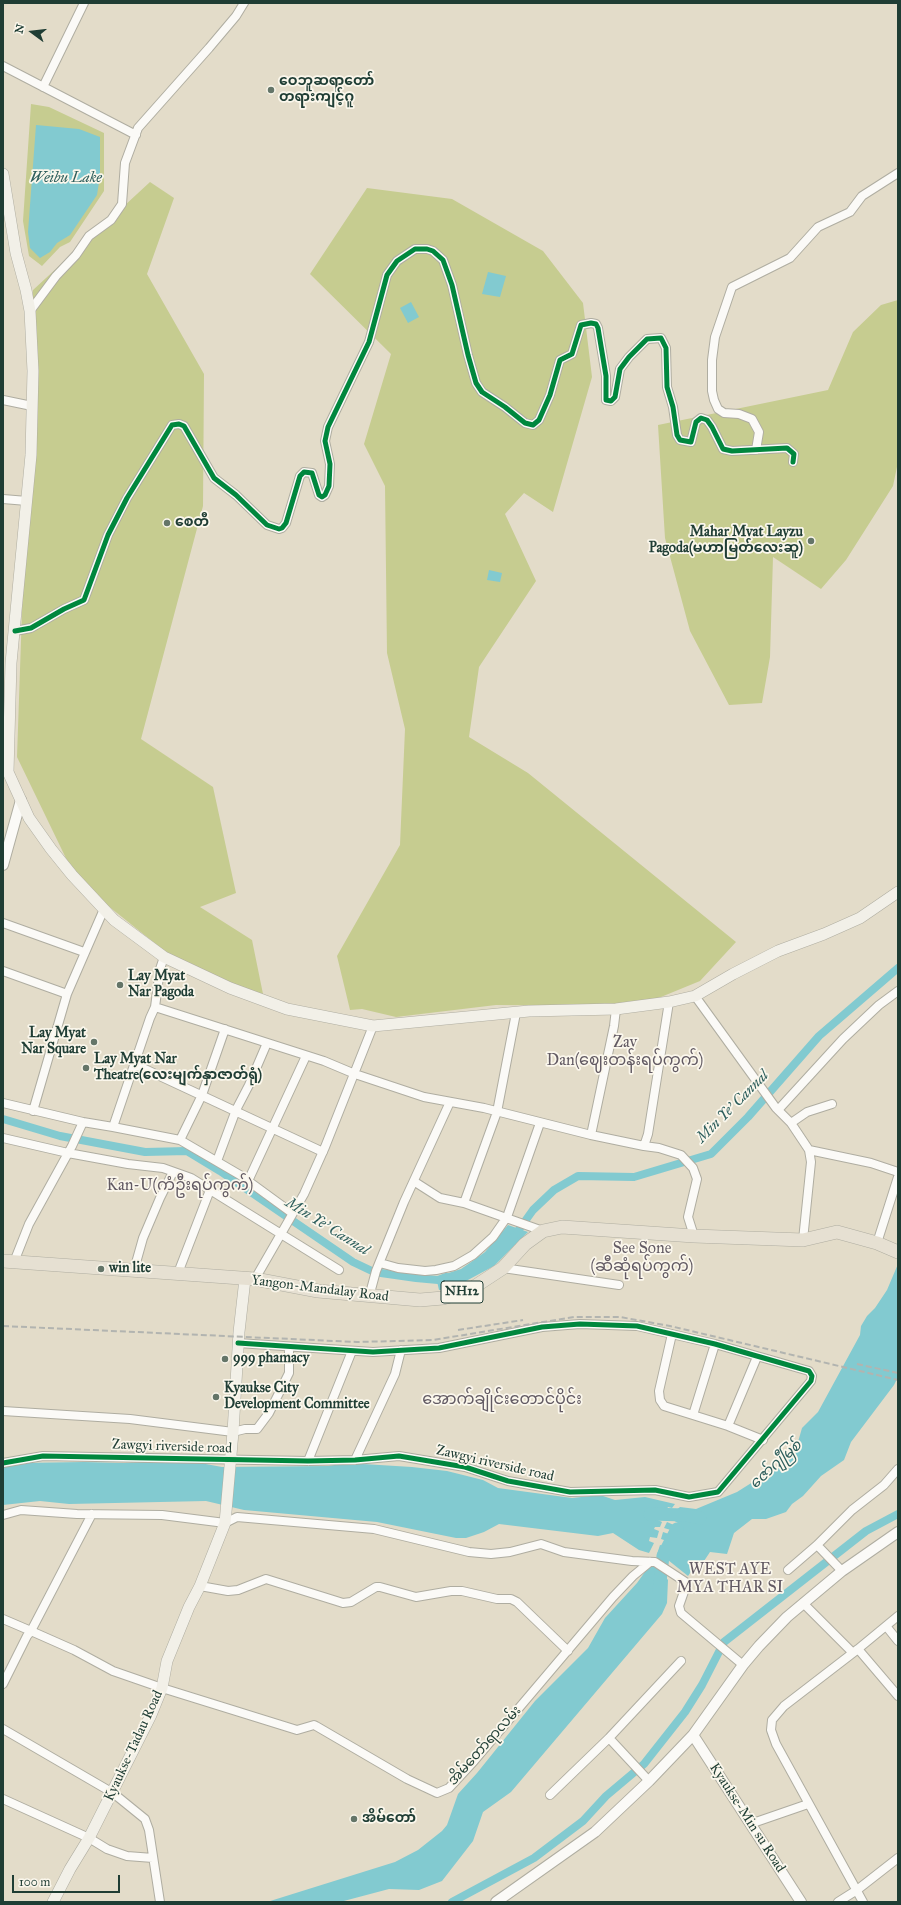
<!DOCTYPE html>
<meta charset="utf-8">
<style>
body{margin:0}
#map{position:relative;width:901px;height:1905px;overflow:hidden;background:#e3dcc9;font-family:"IM FELL Great Primer",serif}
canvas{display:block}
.frame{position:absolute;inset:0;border:4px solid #1f3d34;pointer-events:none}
.north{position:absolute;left:12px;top:12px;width:40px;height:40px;-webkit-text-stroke:3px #fbf7ec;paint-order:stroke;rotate:285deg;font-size:11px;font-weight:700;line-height:16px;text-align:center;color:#1f3d34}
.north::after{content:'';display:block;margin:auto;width:14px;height:18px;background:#1f3d34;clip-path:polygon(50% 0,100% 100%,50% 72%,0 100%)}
.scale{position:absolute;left:12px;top:1875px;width:108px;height:18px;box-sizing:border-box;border:2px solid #1f3d34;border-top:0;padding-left:5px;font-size:12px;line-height:14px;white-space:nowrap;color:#1f3d34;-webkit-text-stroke:3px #fbf7ec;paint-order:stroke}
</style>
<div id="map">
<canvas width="901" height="1905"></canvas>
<div class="frame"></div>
<div class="north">N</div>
<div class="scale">100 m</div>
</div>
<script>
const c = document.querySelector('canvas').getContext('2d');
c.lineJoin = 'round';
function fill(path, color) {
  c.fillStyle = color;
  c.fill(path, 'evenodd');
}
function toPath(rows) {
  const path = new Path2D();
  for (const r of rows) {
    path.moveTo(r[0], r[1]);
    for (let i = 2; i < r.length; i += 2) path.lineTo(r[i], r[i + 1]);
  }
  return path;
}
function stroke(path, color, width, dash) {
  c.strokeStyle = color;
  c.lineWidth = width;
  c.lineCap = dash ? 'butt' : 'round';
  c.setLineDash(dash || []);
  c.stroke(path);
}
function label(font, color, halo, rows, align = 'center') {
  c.font = font + ' "IM FELL Great Primer","Noto Sans Myanmar",serif';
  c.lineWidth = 3.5;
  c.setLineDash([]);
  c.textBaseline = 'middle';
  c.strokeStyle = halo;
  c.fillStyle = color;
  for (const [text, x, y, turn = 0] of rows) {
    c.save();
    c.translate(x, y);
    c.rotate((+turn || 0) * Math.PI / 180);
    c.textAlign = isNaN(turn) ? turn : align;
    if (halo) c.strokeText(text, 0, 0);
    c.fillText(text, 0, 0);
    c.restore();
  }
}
fill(toPath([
 [31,104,49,107,104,133,104,191,70,242,60,247,42,266,29,256,23,221],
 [150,182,174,198,147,274,204,374,203,506,141,739,213,787,236,893,200,907,252,940,263,994,192,973,77,881,17,757,33,290],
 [367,188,452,199,543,251,583,303,592,377,553,512,524,493,505,514,536,581,479,667,469,737,528,773,736,942,700,981,639,1006,496,1005,396,1017,362,1009,350,1010,337,956,400,845,405,729,387,653,385,486,364,444,391,354,310,274],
 [898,300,898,462,893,486,846,560,821,589,773,557,770,657,762,703,729,705,690,631,665,538,658,425,828,390,853,332,881,305]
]), '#c6cc90');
fill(toPath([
 [36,125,79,129,100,137,100,176,97,195,70,235,57,243,50,252,40,258,30,248,28,232],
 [488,272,506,276,500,297,482,294],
 [411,302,419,317,408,323,400,308],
 [489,570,502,573,500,582,487,580],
 [508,1225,528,1232,494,1266,453,1288,439,1290,436,1277,461,1269,474,1260,485,1252],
 [898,1264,898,1377,894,1385,851,1442,844,1460,821,1476,803,1496,792,1504,786,1512,766,1519,752,1519,734,1533,727,1554,710,1552,704,1561,695,1566,688,1576,663,1556,657,1554,660,1545,669,1547,670,1542,661,1539,663,1532,672,1535,674,1531,664,1528,667,1522,676,1526,678,1523,669,1518,673,1514,681,1518,684,1514,675,1511,680,1507,696,1509,737,1492,794,1456,802,1428,818,1412,860,1335,861,1326,867,1316,875,1308,887,1290],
 [164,1461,195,1462,222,1467,328,1466,347,1463,412,1467,447,1471,483,1480,498,1488,572,1498,600,1495,615,1500,645,1497,675,1504,672,1508,668,1507,666,1511,669,1512,665,1517,661,1515,658,1520,662,1522,660,1527,655,1527,654,1529,659,1531,657,1538,650,1537,649,1541,654,1543,649,1553,639,1550,613,1533,598,1536,499,1524,484,1532,466,1538,456,1538,377,1522,244,1510,206,1501,69,1504,40,1501,3,1505,3,1467,20,1463,84,1462,124,1463],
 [652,1562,668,1580,667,1603,662,1614,511,1792,483,1812,473,1841,442,1881,419,1890,389,1889,340,1902,267,1902,395,1862,418,1850,442,1831,447,1825,458,1794,477,1773,535,1701,588,1648,605,1618,637,1583]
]), '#82cad0');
stroke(toPath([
 [3,1119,60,1136,145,1152,187,1151,220,1171,353,1262,374,1272,416,1278,438,1280,446,1277],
 [513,1238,533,1210,554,1190,578,1176,634,1177,711,1154,748,1117,819,1036,898,968],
 [452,1902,534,1858,583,1821,606,1796,644,1764,685,1712,702,1685,724,1642,866,1531,898,1514]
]), '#82cad0', 8);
stroke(toPath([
 [650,1514,685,1515,700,1518],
 [659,1590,663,1556,677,1529]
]), '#82cad0', 13);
const minor = toPath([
 [3,66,136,135],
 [43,87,84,3],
 [30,311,56,276,76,255,89,236,111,220,122,204,125,163,138,128,209,48,236,16,244,3],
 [3,400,32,406],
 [756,450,759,432,752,419,739,414,724,413,718,409,714,400,712,391,712,360,715,337,732,287,790,258,818,227,850,212,862,196,898,173],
 [3,499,27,501],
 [15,631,31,628,64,609,84,600,108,535,127,498,172,425,179,424,184,426,214,478,236,495,267,525,279,529,282,528,286,523,300,476,304,472,312,473,319,495,322,497,325,495,329,486,330,464,325,441,328,427,369,342,387,275,397,261,415,249,427,249,433,251,443,260,452,285,468,355,476,383,482,392,505,407,525,423,533,425,539,420,550,395,560,360,572,354,581,325,591,323,596,324,598,328,606,376,606,400,611,401,615,397,620,369,629,357,647,339,661,338,666,348,667,387,673,407,677,435,680,440,691,442,696,422,701,418,707,420,712,427,723,449,732,451,787,448,794,454,793,462],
 [3,923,84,952],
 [3,971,67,994],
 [695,996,776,1108,791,1123,809,1150,811,1162,803,1240],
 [155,1007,324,1061,355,1074,424,1097,484,1108,591,1135,644,1146,659,1148,681,1155,693,1168,697,1179,688,1217,694,1236],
 [134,1064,323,1152],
 [3,1103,83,1122,113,1127,150,1018,155,1007,160,969,164,957],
 [778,1110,843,1039,879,1005,898,991],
 [33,1111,67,994,104,909],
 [791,1123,807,1112,832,1104],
 [113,1127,180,1140,240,1175,292,1213],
 [591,1135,614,1026,616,1009],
 [3,1138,68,1153,128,1164,163,1168,191,1178,339,1270],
 [180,1140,202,1095,225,1029],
 [644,1146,648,1134,669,1002],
 [809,1150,871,1163,898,1172],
 [217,1161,236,1110,249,1085,267,1043],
 [248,1181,306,1056],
 [415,1182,440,1198,464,1203,543,1231],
 [464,1203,497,1112,516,1013],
 [877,1243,898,1177],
 [14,1262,29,1224,72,1146,83,1122],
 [380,1263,398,1268,425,1271,436,1270,454,1266,473,1255,493,1237,507,1217,540,1123],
 [503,1268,619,1285],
 [134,1270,143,1238,160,1198,173,1172],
 [178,1273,210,1190],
 [255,1279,304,1194,325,1147,373,1026],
 [369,1297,376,1271,404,1202,450,1102],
 [672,1334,659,1391,660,1400,664,1406,728,1426,757,1357],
 [3,1411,130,1419,233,1432,245,1429,257,1429,269,1413,289,1373,289,1347],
 [693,1415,715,1344],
 [728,1426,763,1440],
 [355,1460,395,1374,401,1350],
 [308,1461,352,1351],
 [3,1463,43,1456,308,1461,355,1460,399,1456,465,1467,508,1481,570,1492,655,1490,689,1497,718,1492,811,1381,812,1376,809,1371,715,1344,637,1326,580,1324,542,1327,439,1348,373,1352,238,1343],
 [3,1515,21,1510,77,1514,162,1515,225,1523,237,1517,374,1529,469,1552,491,1554,510,1552,541,1544,564,1552,632,1561,655,1562,687,1583,679,1606,681,1613,743,1665],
 [817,1545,842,1571],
 [788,1570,817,1545,852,1510,884,1485,898,1469],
 [200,1586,228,1591,238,1590,266,1579,343,1603,351,1602,376,1587,380,1587,416,1597,451,1591,462,1591,497,1599,511,1599,517,1602,568,1651],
 [803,1603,853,1653],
 [3,1619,31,1631,92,1514],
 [886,1626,898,1641],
 [858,1649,898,1696],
 [3,1684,27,1636,31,1631,74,1650,113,1671,162,1688,297,1730,314,1725,316,1726,407,1779,437,1793,449,1788,474,1761,613,1597,633,1576,650,1562],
 [3,1729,113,1793,145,1819,149,1830,160,1902],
 [609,1738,649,1781],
 [550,1795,609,1738,681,1661],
 [3,1799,89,1838,107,1849,127,1856,153,1858],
 [750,1824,808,1804],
 [838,1902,857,1890,898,1858],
 [863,1902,776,1744,771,1730,772,1720,784,1706,858,1649,898,1616]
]);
const tertiary = toPath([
 [3,865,21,800],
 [693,1735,801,1902],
 [496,1902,595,1832,649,1781,693,1735,743,1665,759,1646,787,1617,842,1571,898,1532]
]);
const secondary = toPath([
 [3,174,16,253,26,290,30,311,33,371,31,455,11,663,8,772,29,818,51,849,72,875,114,920,164,957,230,988,287,1009,373,1026,529,1011,616,1009,669,1002,695,996,733,974,778,951,824,934,860,918,898,892],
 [53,1902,70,1869,89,1838,151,1715,162,1688,167,1661,189,1607,200,1586,225,1523,233,1432,239,1332,245,1279]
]);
const trunk = toPath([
 [3,1261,255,1279,318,1291,420,1300,443,1298,468,1291,503,1268,525,1244,543,1231,562,1227,694,1236,803,1240,837,1232,877,1243,898,1252]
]);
stroke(minor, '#afada1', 10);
stroke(tertiary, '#afada1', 12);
stroke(secondary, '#afada1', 12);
stroke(trunk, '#afada1', 14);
stroke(minor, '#fbfaf7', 8);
stroke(tertiary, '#fbfaf7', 10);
stroke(secondary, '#f2f0e8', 11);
stroke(trunk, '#e6e0d2', 13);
stroke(toPath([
 [3,1326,357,1342,433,1340,574,1317,620,1317,670,1326,898,1380],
 [458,1330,523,1320],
 [857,1364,898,1373]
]), '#b2b4b0', 2, [6, 3]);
stroke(toPath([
 [15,631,31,628,64,609,84,600,108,535,127,498,172,425,179,424,184,426,214,478,236,495,267,525,279,529,282,528,286,523,300,476,304,472,312,473,319,495,322,497,325,495,329,486,330,464,325,441,328,427,369,342,387,275,397,261,415,249,427,249,433,251,443,260,452,285,468,355,476,383,482,392,505,407,525,423,533,425,539,420,550,395,560,360,572,354,581,325,591,323,596,324,598,328,606,376,606,400,611,401,615,397,620,369,629,357,647,339,661,338,666,348,667,387,673,407,677,435,680,440,691,442,696,422,701,418,707,420,712,427,723,449,732,451,787,448,794,454,793,462],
 [3,1463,43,1456,308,1461,355,1460,399,1456,465,1467,508,1481,570,1492,655,1490,689,1497,718,1492,811,1381,812,1376,809,1371,715,1344,637,1326,580,1324,542,1327,439,1348,373,1352,238,1343]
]), '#00873e', 5);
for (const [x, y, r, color] of [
 [271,90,4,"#647568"],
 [167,523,4,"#647568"],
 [811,541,4,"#647568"],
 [120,985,4,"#647568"],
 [94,1042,4,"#647568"],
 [86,1068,4,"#647568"],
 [101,1269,4,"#647568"],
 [225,1359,4,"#647568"],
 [216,1397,4,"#647568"],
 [354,1819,4,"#647568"]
]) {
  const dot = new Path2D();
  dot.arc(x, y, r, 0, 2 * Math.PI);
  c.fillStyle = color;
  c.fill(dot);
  stroke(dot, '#fbf7ec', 1.5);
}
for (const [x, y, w] of [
 [462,1292,42]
]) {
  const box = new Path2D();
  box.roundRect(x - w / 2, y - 11, w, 22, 3);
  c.fillStyle = '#fbf7ec';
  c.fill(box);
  stroke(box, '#1f3d34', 1);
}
label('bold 13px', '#1f3d34', null, [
 ["NH12",462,1292]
]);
label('bold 14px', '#1f3d34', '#fbf7ec', [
 ["ဝေဘူဆရာတော်",279,82],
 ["တရားကျင့်ဂူ",279,98],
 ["စေတီ",175,523],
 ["Mahar Myat Layzu",803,533,"right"],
 ["Pagoda(မဟာမြတ်လေးဆူ)",803,549,"right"],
 ["Lay Myat",128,977],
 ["Nar Pagoda",128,993],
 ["Lay Myat",86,1034,"right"],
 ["Nar Square",86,1050,"right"],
 ["Lay Myat Nar",94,1060],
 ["Theatre(လေးမျက်နှာဇာတ်ရုံ)",94,1076],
 ["win lite",109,1269],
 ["999 phamacy",233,1359],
 ["Kyaukse City",224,1389],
 ["Development Committee",224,1405],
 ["အိမ်တော်",362,1819]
], 'left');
label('14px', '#1f3d34', '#fbf7ec', [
 ["Yangon-Mandalay Road",320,1289,7],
 ["Zawgyi riverside road",172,1447,2],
 ["Zawgyi riverside road",495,1464,13],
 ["Kyaukse-Tadau Road",134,1746,-65],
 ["အိမ်တော်ရာလမ်း",485,1746,-48],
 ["Kyaukse-Min su Road",747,1818,57]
]);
label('italic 15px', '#2d5e5c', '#fbf7ec', [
 ["Weibu Lake",66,178],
 ["Min Ye' Cannal",733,1107,-45],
 ["Min Ye' Cannal",327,1227,32],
 ["ဇော်ဂျီမြစ်",776,1465,-42]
]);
label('16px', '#625a63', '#fbf7ec', [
 ["Zay",625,1043],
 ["Dan(ဈေးတန်းရပ်ကွက်)",625,1061],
 ["Kan-U(ကံဦးရပ်ကွက်)",180,1186],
 ["See Sone",642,1249],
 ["(ဆီဆုံရပ်ကွက်)",642,1267],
 ["အောက်ချိုင်းတောင်ပိုင်း",502,1400],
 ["WEST AYE",730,1570],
 ["MYA THAR SI",730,1588]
]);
</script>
